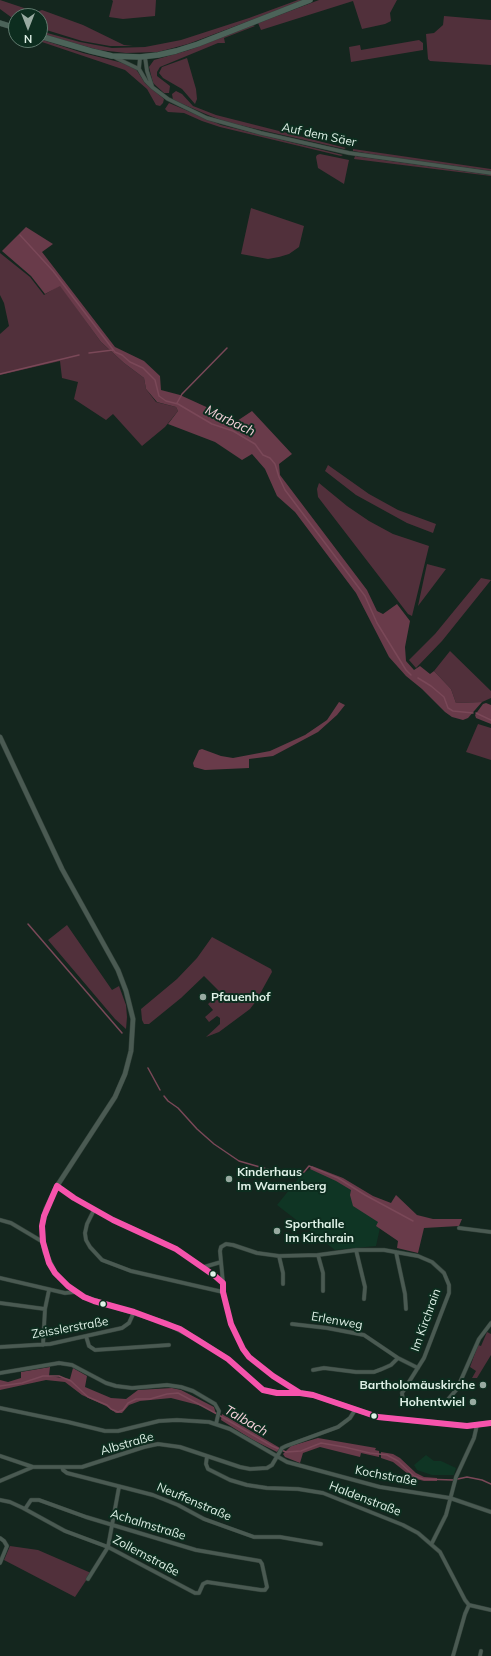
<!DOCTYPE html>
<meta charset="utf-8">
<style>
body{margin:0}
#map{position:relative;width:491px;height:1656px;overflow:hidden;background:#14261e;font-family:Mulish,sans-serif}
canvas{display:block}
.north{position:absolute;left:8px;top:8px;width:40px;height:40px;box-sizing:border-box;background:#0d2d1f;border:1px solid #617b6f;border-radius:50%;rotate:180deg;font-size:11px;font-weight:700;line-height:16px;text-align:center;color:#dff1e7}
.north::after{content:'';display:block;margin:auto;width:14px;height:18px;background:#98aaa1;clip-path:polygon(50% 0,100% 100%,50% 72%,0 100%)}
</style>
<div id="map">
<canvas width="491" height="1656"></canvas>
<div class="north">N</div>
</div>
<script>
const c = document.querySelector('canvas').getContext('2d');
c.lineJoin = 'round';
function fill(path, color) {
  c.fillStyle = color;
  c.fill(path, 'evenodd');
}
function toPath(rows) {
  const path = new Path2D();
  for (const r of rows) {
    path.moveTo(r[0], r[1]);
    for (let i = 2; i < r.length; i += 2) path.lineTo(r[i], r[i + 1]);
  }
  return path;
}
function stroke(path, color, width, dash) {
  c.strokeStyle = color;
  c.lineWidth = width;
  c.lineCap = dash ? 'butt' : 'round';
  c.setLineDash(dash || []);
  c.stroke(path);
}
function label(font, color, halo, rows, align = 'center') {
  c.font = font + ' Mulish,sans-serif';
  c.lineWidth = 4;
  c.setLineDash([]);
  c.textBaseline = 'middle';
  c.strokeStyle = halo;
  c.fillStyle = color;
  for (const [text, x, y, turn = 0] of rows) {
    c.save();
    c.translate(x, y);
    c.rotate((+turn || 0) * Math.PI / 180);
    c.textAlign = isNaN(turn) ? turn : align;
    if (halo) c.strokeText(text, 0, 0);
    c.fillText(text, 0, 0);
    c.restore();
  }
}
fill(toPath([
 [313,1168,353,1190,381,1223,376,1246,335,1250,277,1205,302,1174],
 [426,1455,434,1461,441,1461,456,1468,454,1475,432,1475,417,1470,414,1465]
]), '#0f3524');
fill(toPath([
 [0,0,36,12,42,10,83,25,124,45,133,46,110,46,82,41,40,28,40,16,16,16,15,20,0,9],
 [112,0,156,0,155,16,123,19,109,17,113,1],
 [298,0,305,0,188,44,158,52,126,53,99,50,40,34,40,31,80,42,112,48,145,47,181,40,249,18],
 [319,0,397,0,390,13,391,21,385,24,362,29,353,1,261,30,258,23],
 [444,16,491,20,491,65,430,61,428,59,426,34,434,33,443,25],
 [253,25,255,26,224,38,225,43,218,43,160,67,157,72,157,76,170,86,169,93,164,93,153,83,149,67,154,60,189,50],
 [40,39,83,53,123,63,136,69,145,83,164,99,163,103,160,106,156,105,147,89,125,70,36,40,40,40],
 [419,40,423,43,423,50,351,62,349,47,360,45,361,50],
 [187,58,196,89,197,99,195,104,182,89,163,78,159,73,162,67],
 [176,91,182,94,193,106,216,115,346,148,344,149,226,122,208,115,173,100,172,94],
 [169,103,221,125,343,155,341,156,220,127,202,121,184,113,168,112,165,109],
 [353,149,491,169,491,171,388,157,353,151],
 [320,154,349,160,344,184,318,168,316,157,317,155],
 [355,156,491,175,491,176,354,159],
 [251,208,304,226,299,247,289,254,279,257,268,259,241,254],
 [0,253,30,277,44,295,60,285,101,342,124,363,144,378,146,389,156,402,176,407,178,411,165,427,142,446,113,414,106,420,74,399,78,382,62,378,60,361,0,375,0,334,9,326,4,303,0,295],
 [328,465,369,494,398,510,436,524,433,533,407,523,356,495,325,471],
 [319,483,347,506,369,521,393,534,429,546,412,616,408,614,318,497,317,489],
 [427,564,446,569,418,606],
 [481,578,491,580,442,641,416,668,409,660,435,634],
 [450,651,491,691,491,698,482,702,456,703,451,689,434,671],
 [478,724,491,728,491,760,466,752],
 [67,925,112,990,119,986,126,1005,127,1017,126,1029,115,1019,48,940],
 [212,937,271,969,272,972,256,1001,250,1009,219,1032,206,1037,220,1024,220,1018,217,1016,209,1022,205,1017,213,1010,208,1004,221,993,204,976,181,998,149,1024,144,1024,142,1020,141,1009,177,979,197,958],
 [487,1332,491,1334,491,1355,477,1378,472,1378,476,1371,470,1367,478,1345,481,1346],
 [10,1546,38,1550,91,1573,75,1597,4,1560]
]), '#51303b');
fill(toPath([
 [26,227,53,244,42,252,115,347,144,361,160,376,161,390,180,395,237,421,252,411,292,454,279,464,280,475,367,590,377,611,383,614,397,604,410,621,405,647,406,661,414,670,420,666,430,674,434,671,451,689,456,703,482,702,468,718,463,720,452,717,445,712,422,689,406,676,389,657,356,593,295,512,277,496,265,469,252,454,242,460,215,442,168,424,178,411,176,407,157,402,146,389,144,378,124,363,101,342,60,286,45,294,31,276,2,251],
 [339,702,345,705,337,715,318,732,273,756,249,759,249,768,205,770,194,767,193,763,199,750,202,749,221,756,233,758,270,751,305,735,327,720],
 [486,703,491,705,491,724,476,718,475,715,483,704],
 [312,1166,343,1178,373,1196,391,1203,396,1195,417,1215,433,1219,462,1219,459,1226,424,1228,418,1253,397,1248,398,1241,376,1226,378,1222,353,1206,350,1195,351,1190,336,1181,310,1169],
 [50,1367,49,1376,70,1379,73,1368,87,1376,85,1387,111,1398,126,1399,138,1390,172,1388,181,1390,214,1407,216,1414,202,1406,171,1398,140,1401,129,1405,122,1413,116,1413,106,1406,82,1395,65,1382,46,1380,0,1390,0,1380,8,1382,21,1378,21,1372],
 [222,1414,280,1448,277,1452,253,1440,221,1420],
 [318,1438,376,1448,375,1450,379,1451,379,1457,361,1453,360,1457,320,1447,303,1453,300,1463,285,1457,283,1454,291,1446],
 [381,1452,393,1454,400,1458,416,1473,424,1477,437,1478,437,1481,424,1481,413,1478,393,1462,381,1458]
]), '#693b4a');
stroke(toPath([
 [20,235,53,271,115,352,122,355,130,362,143,368,155,380,159,396,166,401,178,404,212,424,233,431,255,444,263,455,270,458,275,464,279,477,285,490,365,596,377,623,406,670,411,675],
 [89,353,113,350],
 [0,374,79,355],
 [177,403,182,394,227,348],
 [418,678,431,686,444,697,448,708,453,711,473,713],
 [476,713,491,720],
 [28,924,122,1033],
 [148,1068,160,1090],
 [164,1096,168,1101,178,1108,197,1129,214,1144,239,1161,284,1174,304,1172,309,1166,338,1178,365,1195,413,1221],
 [0,1386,22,1383,43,1376,59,1376,71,1381,88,1397,107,1405,111,1409,118,1412,123,1410,128,1403,136,1399,150,1399,167,1394,178,1393,217,1414,272,1446,286,1452,301,1451,321,1443,344,1447,370,1453,387,1455,398,1461,414,1476,423,1479,453,1480,467,1477,482,1480,491,1484]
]), '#7a4858', 1.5);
const minor = toPath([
 [140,57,139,69,146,81,152,87,168,99,207,118,261,133,349,153,491,173],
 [145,57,147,71,152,86],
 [116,58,139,69],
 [57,1186,74,1198,113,1220,157,1239,176,1249,215,1276,223,1283,223,1292,231,1324,243,1349,249,1357,273,1376,300,1393],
 [94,1210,87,1224,85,1233,86,1240,90,1247,102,1260,131,1271,223,1292],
 [0,1220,11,1223,43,1242],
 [459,1228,491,1232],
 [356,1250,365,1287,364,1299],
 [396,1252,405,1294,406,1309],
 [318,1255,323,1273,323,1291],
 [279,1256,283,1273,283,1284],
 [204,1267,221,1262],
 [0,1278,65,1293,75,1292],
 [223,1283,220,1251,221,1247,226,1244,233,1245,257,1253,279,1256,318,1255,356,1250,384,1250,418,1256,432,1262,444,1273,449,1285,449,1293,424,1358,402,1393,403,1400,413,1403,435,1406,445,1403,457,1389,479,1339,491,1323],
 [0,1303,45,1309],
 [292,1324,327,1328,364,1335,398,1358,418,1368],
 [86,1336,89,1346,95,1350,169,1345],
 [43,1345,45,1309,49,1290],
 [0,1347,50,1344,122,1328,129,1323,134,1312],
 [313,1370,324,1368,356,1372,374,1372,382,1369,391,1365,398,1358],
 [0,1373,59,1363,72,1365,106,1383,116,1386,132,1388,167,1385,181,1387,193,1391,215,1404,219,1411,216,1424],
 [0,1408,68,1422,105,1431,118,1431,159,1421,177,1420,209,1422,230,1429,287,1462,380,1487,450,1498,491,1512],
 [0,1456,33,1467],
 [207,1456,206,1464,208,1469,230,1480,247,1485,267,1488,298,1489,323,1493,403,1525,418,1533,440,1552,465,1600,469,1605,491,1610],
 [62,1467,63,1470,67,1473,153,1495,178,1505,204,1519,254,1537,280,1537,321,1544],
 [0,1481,33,1467,82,1467,144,1447,158,1444,180,1447,240,1467,250,1469,267,1468,272,1465,282,1448,286,1446,338,1427,350,1418,355,1410],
 [0,1500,10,1502,23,1508,65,1531,108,1547,195,1593,199,1593,203,1584,207,1582,261,1590,265,1590,267,1587,262,1564,260,1561,196,1550,86,1517,39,1500,31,1500,25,1509],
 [0,1538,4,1541,7,1546,0,1563],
 [432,1543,446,1515,456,1477,474,1438,477,1425],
 [88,1579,108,1547,119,1487],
 [453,1656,465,1614,469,1605],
 [480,1656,481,1651]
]);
const tertiary = toPath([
 [0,737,62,869,118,970,126,991,133,1019,131,1051,125,1074,115,1097,57,1186,46,1209,42,1226,43,1242,45,1252,55,1273,68,1286,84,1297,166,1323,197,1339,228,1359,263,1390,277,1393,300,1393,313,1395,378,1417,467,1426,491,1423]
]);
const primary = toPath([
 [0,23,16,28],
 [40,36,91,51,112,56,140,57,158,55,176,51,198,44,310,0]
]);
stroke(minor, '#32413a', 4.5);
stroke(tertiary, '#32413a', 5.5);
stroke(primary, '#32413a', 6);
stroke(minor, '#4a5a52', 3.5);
stroke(tertiary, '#4a5a52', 4.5);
stroke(primary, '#4c6359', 5.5);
stroke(toPath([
 [57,1186,74,1198,113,1220,176,1249,215,1276,223,1283,223,1292,231,1324,243,1349,249,1357,273,1376,300,1393,313,1395,378,1417,467,1426,491,1423],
 [57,1186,44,1216,42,1226,43,1242,49,1263,55,1273,68,1286,84,1297,94,1301,134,1312,180,1329,228,1359,263,1390,277,1393,299,1393]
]), '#f653ac', 6);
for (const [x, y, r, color] of [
 [203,997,4,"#98aaa1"],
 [229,1179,4,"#98aaa1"],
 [277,1231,4,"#98aaa1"],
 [213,1274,3.5,"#dff1e7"],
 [103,1304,3.5,"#dff1e7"],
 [483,1385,4,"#98aaa1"],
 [473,1402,4,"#98aaa1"],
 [374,1416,3.5,"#dff1e7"]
]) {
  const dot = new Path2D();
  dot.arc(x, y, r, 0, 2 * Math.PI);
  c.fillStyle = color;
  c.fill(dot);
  stroke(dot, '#0d2d1f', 1.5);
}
label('12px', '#dff1e7', '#0d2d1f', [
 ["Auf dem Säer",319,135,12],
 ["Im Kirchrain",426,1320,-70],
 ["Erlenweg",337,1321,10],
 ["Zeisslerstraße",70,1328,-10],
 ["Albstraße",127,1444,-16],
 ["Kochstraße",386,1476,11],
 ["Haldenstraße",365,1499,21],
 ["Neuffenstraße",194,1502,23],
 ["Achalmstraße",148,1525,17],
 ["Zollernstraße",146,1556,28]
]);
label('bold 12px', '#dff1e7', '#0d2d1f', [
 ["Pfauenhof",211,997],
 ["Kinderhaus",237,1172],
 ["Im Warnenberg",237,1186],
 ["Sporthalle",285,1224],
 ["Im Kirchrain",285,1238],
 ["Bartholomäuskirche",475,1385,"right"],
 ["Hohentwiel",465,1402,"right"]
], 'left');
label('italic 13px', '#f5d0da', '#0d2d1f', [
 ["Marbach",230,421,26],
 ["Talbach",246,1421,30]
]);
</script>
